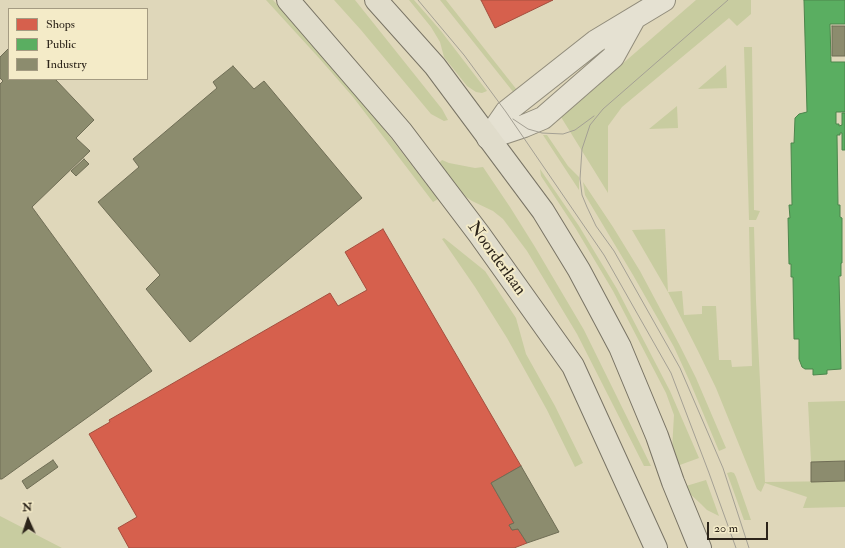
<!DOCTYPE html>
<style>
body{margin:0}
#map{position:relative;width:845px;height:548px;overflow:hidden;background:#dfd7ba;font-family:"IM FELL Double Pica",serif}
canvas{display:block}
.legend{position:absolute;left:8px;top:8px;width:140px;height:72px;box-sizing:border-box;background:#f4ebc8;border:1px solid #a49b82;margin:0;padding:5px 7px;list-style:none;font-size:12px;color:#2c241a}
.legend li{display:flex;align-items:center;gap:8px;height:20px}
.legend b{width:20px;border:1px solid #a49b82}
.north{position:absolute;left:8px;top:500px;width:40px;height:40px;-webkit-text-stroke:3px #f4ebc8;paint-order:stroke;rotate:357deg;font-size:11px;font-weight:700;line-height:16px;text-align:center;color:#2c241a}
.north::after{content:'';display:block;margin:auto;width:14px;height:18px;background:#2c241a;clip-path:polygon(50% 0,100% 100%,50% 72%,0 100%)}
.scale{position:absolute;left:707px;top:522px;width:61px;height:18px;box-sizing:border-box;border:2px solid #2c241a;border-top:0;padding-left:5px;font-size:12px;line-height:14px;white-space:nowrap;color:#2c241a;-webkit-text-stroke:3px #f4ebc8;paint-order:stroke}
</style>
<div id="map">
<canvas width="845" height="548"></canvas>
<ul class="legend">
<li><b style="height:11px;background:#d6604d"></b>Shops</li>
<li><b style="height:11px;background:#5aae61"></b>Public</li>
<li><b style="height:11px;background:#8c8c6e"></b>Industry</li>
</ul>
<div class="north">N</div>
<div class="scale">20 m</div>
</div>
<script>
const c = document.querySelector('canvas').getContext('2d');
c.lineJoin = 'round';
function fill(path, color) {
  c.fillStyle = color;
  c.fill(path, 'evenodd');
}
function toPath(rows) {
  const path = new Path2D();
  for (const r of rows) {
    path.moveTo(r[0], r[1]);
    for (let i = 2; i < r.length; i += 2) path.lineTo(r[i], r[i + 1]);
  }
  return path;
}
function stroke(path, color, width, dash) {
  c.strokeStyle = color;
  c.lineWidth = width;
  c.lineCap = dash ? 'butt' : 'round';
  c.setLineDash(dash || []);
  c.stroke(path);
}
function label(font, color, halo, rows, align = 'center') {
  c.font = font + ' "IM FELL Double Pica",serif';
  c.lineWidth = 4;
  c.setLineDash([]);
  c.textBaseline = 'middle';
  c.strokeStyle = halo;
  c.fillStyle = color;
  for (const [text, x, y, turn = 0] of rows) {
    c.save();
    c.translate(x, y);
    c.rotate((+turn || 0) * Math.PI / 180);
    c.textAlign = isNaN(turn) ? turn : align;
    if (halo) c.strokeText(text, 0, 0);
    c.fillText(text, 0, 0);
    c.restore();
  }
}
fill(toPath([
 [266,0,273,0,323,54,356,93,438,199,433,202,353,97,319,58],
 [334,0,355,0,442,109,448,120,444,121,431,114,361,30],
 [409,0,414,0,441,31,487,91,482,93,476,92,467,86,444,57,440,42,431,27],
 [440,0,446,0,517,90,514,93],
 [696,0,751,0,751,14,737,26,729,18,622,107,608,126,608,193,561,117],
 [744,47,752,47,754,210,760,211,756,220,749,220],
 [726,65,727,88,698,89],
 [677,106,678,128,649,129],
 [543,135,547,135,568,166,579,177,579,190],
 [442,160,449,163,475,168,483,167,510,207,535,247,584,330,651,466,644,466,577,334,527,251,503,219,493,211,472,201,462,194,439,163],
 [540,169,579,226,617,289,670,391,699,458,677,466,672,450,674,415,666,393,613,291,576,229,541,176],
 [583,182,613,227,640,271,679,344,696,378,726,448,719,451,690,382,674,347,633,275,585,195],
 [749,227,754,227,756,301,765,482,845,481,845,507,803,508,807,497,765,483,761,492,757,489,716,388,698,351,668,292,632,230,665,229,668,292,682,291,684,315,702,314,702,306,716,306,719,360,731,360,732,367,752,366],
 [444,238,485,271,516,318,526,354,555,406,583,463,575,467,547,410,507,338,475,287,442,239],
 [845,401,845,461,811,462,808,402],
 [731,472,734,473,736,477,751,520,744,520,727,473],
 [706,480,719,516,707,510,701,504,689,493,686,486],
 [0,516,62,548,0,548]
]), '#c8cca0');
const shops = toPath([
 [481,0,553,0,495,28,481,0],
 [383,229,521,466,491,483,514,523,509,525,512,530,518,529,527,543,514,548,129,548,118,528,137,517,89,434,110,422,109,420,330,293,338,306,367,290,345,252,383,229]
]);
fill(shops, '#d6604d');
stroke(shops, '#a34e3e', 1);
const public = toPath([
 [804,0,845,0,845,24,830,24,831,62,845,62,845,112,836,112,836,124,839,124,839,126,842,125,842,113,845,113,845,150,842,150,842,133,840,133,840,135,837,135,838,205,840,205,840,217,842,218,842,263,841,263,841,276,839,276,841,369,827,370,827,374,813,375,813,369,805,369,802,367,799,359,799,339,794,339,793,277,791,277,791,264,789,264,788,218,790,218,789,205,792,205,791,143,794,143,795,118,799,114,807,112,804,0]
]);
fill(public, '#5aae61');
stroke(public, '#4c854c', 1);
const industry = toPath([
 [832,26,845,26,845,56,832,56,832,26],
 [9,48,9,79,55,79,94,120,76,138,90,151,32,207,152,371,2,479,0,479,0,84,3,81,0,78,0,57,9,48],
 [233,66,254,89,264,81,362,198,190,342,146,289,160,275,98,202,139,167,133,159,217,88,213,82,233,66],
 [84,159,89,164,76,176,71,171,84,159],
 [53,460,58,467,27,489,22,481,53,460],
 [845,461,845,481,811,482,811,462,845,461],
 [521,466,559,532,527,543,518,529,512,530,509,525,514,523,491,483,521,466]
]);
fill(industry, '#8c8c6e');
stroke(industry, '#6f6d55', 1);
const street = toPath([
 [488,138,506,112,596,41,664,0],
 [488,138,524,126,543,118,613,57,634,19]
]);
const primary = toPath([
 [288,0,401,131,479,234,573,366,656,548],
 [376,0,435,66,543,211,579,270,620,347,657,436,673,482,700,548]
]);
stroke(street, '#918c7b', 24);
stroke(primary, '#797465', 24);
stroke(street, '#e5e1d2', 22);
stroke(primary, '#e0dccb', 22);
stroke(toPath([
 [418,0,464,55,506,112,604,255,671,373,709,473,736,548],
 [728,0,603,109,590,125,582,149,580,179,582,195,587,207,596,226,614,251,680,368,723,468,749,548],
 [513,119,528,129,542,133,563,134,575,130,594,116]
]), '#a4a094', 1);
label('17px', '#2c241a', '#f4ebc8', [
 ["Noorderlaan",496,259,54]
]);
</script>
